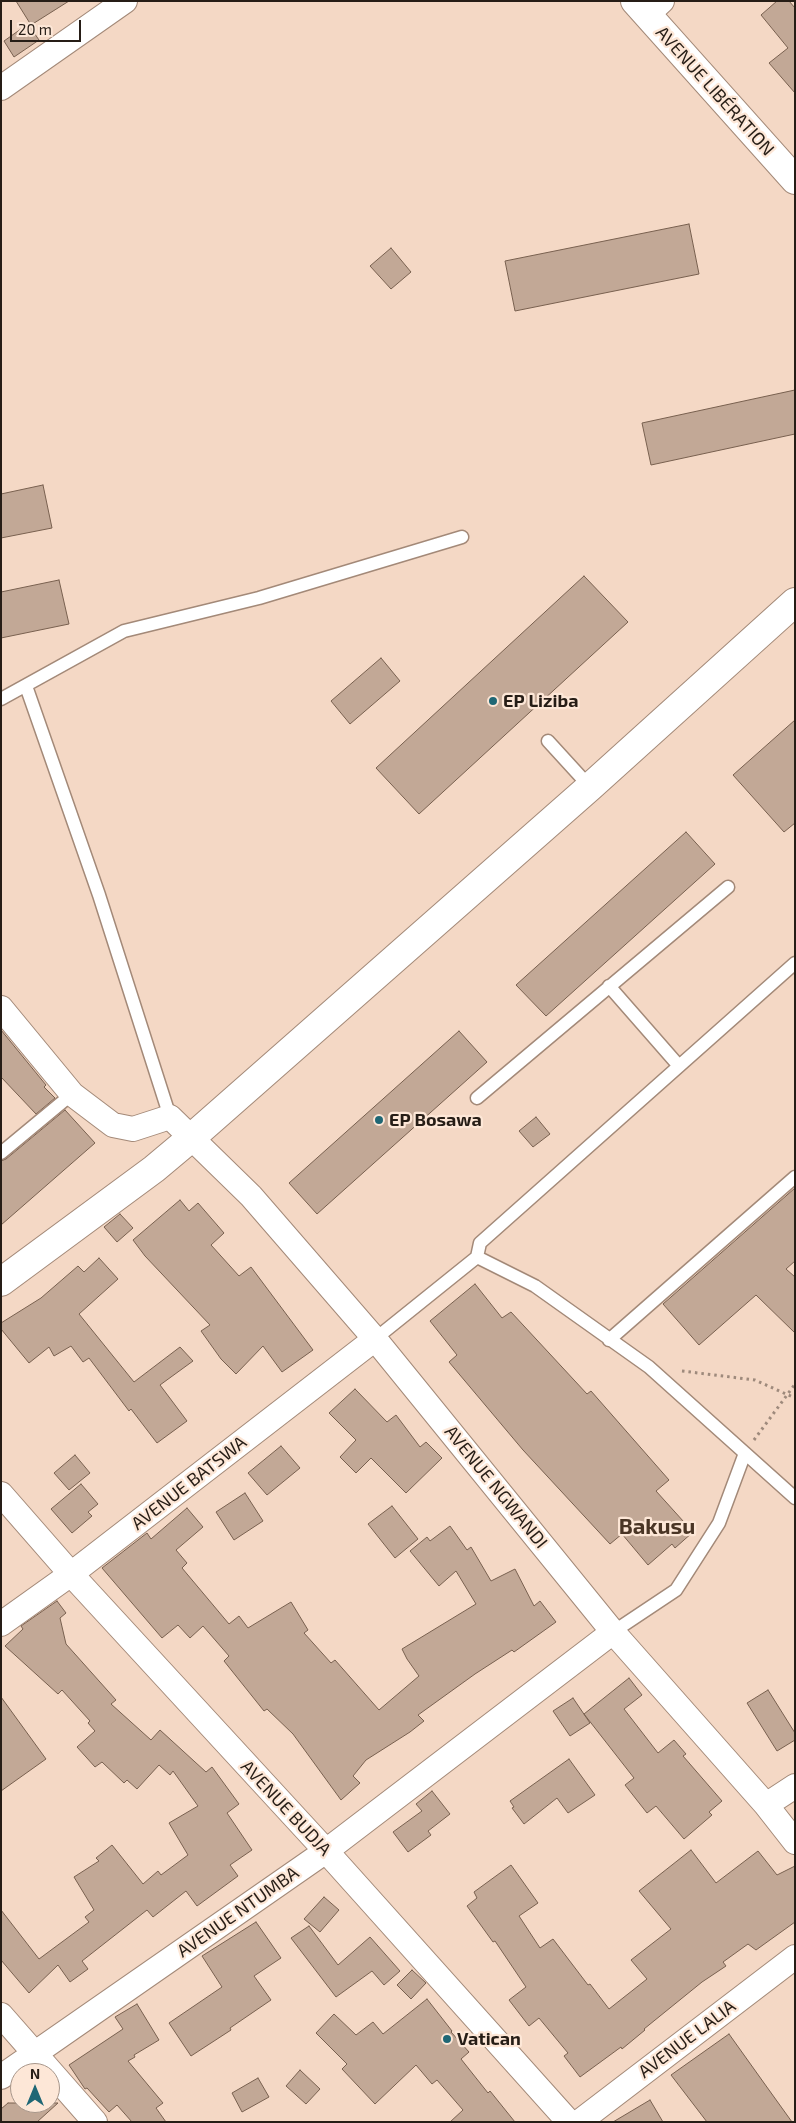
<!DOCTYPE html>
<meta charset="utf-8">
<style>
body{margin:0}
#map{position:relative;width:796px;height:2123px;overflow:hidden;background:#f4d8c5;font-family:"Exo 2",sans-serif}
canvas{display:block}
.frame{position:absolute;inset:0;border:2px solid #261d16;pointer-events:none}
.north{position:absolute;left:10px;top:2063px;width:50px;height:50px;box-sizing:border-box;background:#fde7d7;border:1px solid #a7968a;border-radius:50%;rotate:0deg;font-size:14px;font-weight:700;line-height:20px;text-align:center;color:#261d16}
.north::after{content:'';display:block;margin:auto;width:18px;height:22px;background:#1f6775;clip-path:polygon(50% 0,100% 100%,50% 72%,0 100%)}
.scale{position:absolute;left:10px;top:20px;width:71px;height:22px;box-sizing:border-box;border:2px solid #261d16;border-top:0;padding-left:6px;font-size:15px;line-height:18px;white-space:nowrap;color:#261d16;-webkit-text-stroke:4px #fde7d7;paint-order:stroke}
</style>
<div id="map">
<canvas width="796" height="2123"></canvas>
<div class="frame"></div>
<div class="north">N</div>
<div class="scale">20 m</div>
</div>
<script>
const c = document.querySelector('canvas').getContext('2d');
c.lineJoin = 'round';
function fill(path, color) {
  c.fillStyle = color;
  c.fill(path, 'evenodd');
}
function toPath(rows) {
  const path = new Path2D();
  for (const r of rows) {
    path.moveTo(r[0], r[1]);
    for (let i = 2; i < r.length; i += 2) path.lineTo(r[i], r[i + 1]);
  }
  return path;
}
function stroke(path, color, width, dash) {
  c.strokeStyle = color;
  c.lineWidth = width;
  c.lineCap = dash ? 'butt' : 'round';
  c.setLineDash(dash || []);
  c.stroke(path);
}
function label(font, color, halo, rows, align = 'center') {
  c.font = font + ' "Exo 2",sans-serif';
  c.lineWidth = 4.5;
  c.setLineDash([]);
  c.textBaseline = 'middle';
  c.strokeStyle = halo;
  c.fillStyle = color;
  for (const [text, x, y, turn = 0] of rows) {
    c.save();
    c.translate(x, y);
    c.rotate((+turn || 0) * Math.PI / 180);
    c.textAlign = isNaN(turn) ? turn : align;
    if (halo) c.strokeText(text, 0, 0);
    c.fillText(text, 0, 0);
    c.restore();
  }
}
const building = toPath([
 [16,1,69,1,31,25,16,1],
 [777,1,789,1,795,8,795,93,769,63,788,48,761,15,777,1],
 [28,24,39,40,14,57,4,41,28,24],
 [689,224,699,274,515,311,505,261,689,224],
 [391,248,411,272,391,289,370,266,391,248],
 [795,390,795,434,651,465,642,423,795,390],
 [43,485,52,528,1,538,1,494,43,485],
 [584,576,628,622,419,814,376,768,584,576],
 [59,580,69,624,1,638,1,592,59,580],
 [381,658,400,681,350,724,331,701,381,658],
 [795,720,795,823,784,832,733,775,795,720],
 [686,832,715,864,546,1016,516,985,686,832],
 [1,1030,46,1085,44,1087,55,1098,36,1114,1,1077,1,1030],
 [459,1031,487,1062,317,1214,289,1183,459,1031],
 [65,1110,95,1143,1,1225,1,1161,6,1159,65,1110],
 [536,1117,550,1134,533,1147,519,1131,536,1117],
 [795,1188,795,1261,786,1269,795,1277,795,1333,756,1295,699,1345,663,1304,795,1188],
 [180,1200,189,1211,198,1203,224,1233,211,1245,239,1276,251,1267,313,1350,282,1372,263,1346,236,1374,221,1359,201,1331,210,1325,145,1256,133,1240,180,1200],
 [120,1214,133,1228,117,1242,104,1227,120,1214],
 [99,1258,118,1279,79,1314,134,1382,180,1347,193,1361,160,1385,187,1421,157,1443,131,1409,129,1411,89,1358,83,1362,71,1346,54,1356,49,1347,29,1363,1,1329,1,1323,41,1298,78,1266,84,1272,99,1258],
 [475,1284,502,1318,511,1312,587,1394,591,1391,669,1480,656,1491,693,1532,675,1548,672,1544,648,1565,622,1534,610,1544,523,1450,449,1362,457,1355,430,1321,475,1284],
 [355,1389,387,1422,396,1415,420,1447,426,1442,442,1458,406,1493,371,1458,356,1473,340,1457,356,1440,329,1413,355,1389],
 [281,1446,300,1468,267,1495,248,1473,281,1446],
 [75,1455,90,1473,69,1490,54,1473,75,1455],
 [81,1484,98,1504,88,1512,92,1516,72,1533,51,1509,81,1484],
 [245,1493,263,1521,234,1540,216,1512,245,1493],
 [392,1506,418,1539,395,1558,368,1524,392,1506],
 [187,1508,203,1527,176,1550,187,1563,182,1568,229,1624,239,1616,248,1628,291,1602,308,1630,304,1633,331,1663,335,1660,379,1710,419,1676,407,1659,402,1649,476,1604,456,1571,439,1586,410,1551,427,1537,430,1541,450,1526,467,1550,471,1547,491,1581,515,1569,534,1606,540,1601,556,1622,514,1652,512,1650,475,1674,418,1715,424,1721,410,1732,366,1760,353,1776,360,1783,341,1800,293,1734,267,1709,264,1711,224,1661,229,1656,203,1626,190,1638,178,1625,162,1638,102,1568,147,1533,151,1539,187,1508],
 [57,1601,66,1613,60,1618,66,1644,116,1700,111,1704,151,1740,160,1730,206,1772,212,1767,239,1804,227,1813,252,1850,230,1865,238,1876,197,1906,186,1891,153,1917,147,1910,82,1961,88,1969,70,1982,58,1965,29,1993,1,1960,1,1910,39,1959,89,1922,85,1917,94,1910,74,1877,99,1861,96,1858,112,1845,143,1884,158,1871,161,1875,188,1855,169,1823,198,1806,173,1771,170,1775,159,1765,137,1789,127,1780,124,1783,102,1762,95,1767,77,1747,95,1731,88,1723,90,1721,62,1690,58,1694,5,1646,23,1629,21,1626,57,1601],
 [629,1678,642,1695,624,1709,658,1753,674,1740,686,1754,683,1756,722,1801,709,1812,712,1815,684,1839,656,1806,647,1813,625,1785,634,1778,584,1714,629,1678],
 [768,1690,795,1733,795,1740,777,1751,747,1703,768,1690],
 [1,1697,46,1759,1,1791,1,1697],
 [573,1698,590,1723,570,1736,553,1711,573,1698],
 [569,1759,595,1795,568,1813,557,1798,524,1824,512,1808,514,1807,510,1801,569,1759],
 [432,1791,450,1814,428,1831,431,1835,408,1852,393,1832,422,1811,416,1804,432,1791],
 [691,1850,716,1883,758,1851,777,1875,795,1866,795,1922,756,1950,748,1944,723,1962,726,1966,702,1982,644,2029,645,2030,622,2049,621,2047,580,2077,564,2056,568,2053,539,2018,529,2026,509,2000,526,1987,495,1941,493,1942,467,1906,477,1898,474,1892,511,1865,538,1903,519,1916,540,1948,553,1939,588,1985,590,1984,609,2009,647,1979,631,1960,671,1929,639,1891,691,1850],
 [324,1897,339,1910,320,1932,304,1919,324,1897],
 [256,1922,281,1958,254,1976,271,2000,230,2028,231,2030,191,2056,169,2023,222,1987,202,1956,256,1922],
 [309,1926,338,1965,370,1937,400,1971,384,1985,372,1971,336,1997,291,1938,309,1926],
 [412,1970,426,1983,411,1999,397,1985,412,1970],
 [427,1999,452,2031,451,2032,469,2052,461,2059,488,2093,490,2091,515,2122,450,2122,463,2110,437,2080,432,2084,416,2065,375,2104,342,2069,347,2064,316,2033,334,2014,356,2035,373,2022,383,2034,427,1999],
 [137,2004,159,2040,134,2055,135,2057,128,2061,163,2103,156,2108,166,2122,132,2122,117,2105,109,2112,87,2088,85,2089,69,2065,123,2029,115,2017,137,2004],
 [729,2034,764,2083,792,2122,707,2122,671,2075,729,2034],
 [300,2070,320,2089,306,2104,286,2086,300,2070],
 [258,2078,269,2097,242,2112,232,2093,258,2078],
 [650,2100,663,2122,613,2122,650,2100],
 [8,2103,58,2103,37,2122,1,2122,1,2109,8,2103]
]);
fill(building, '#c2a896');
stroke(building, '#78604f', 1);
const service = toPath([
 [26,686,99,895,170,1117],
 [1,699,124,631,259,598,462,537],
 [548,741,590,787],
 [609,986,679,1066],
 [477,1098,728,887],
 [1,1153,72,1094],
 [477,1257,535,1286,649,1367,795,1498],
 [375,1339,477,1257,480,1243,795,963],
 [609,1340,795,1177],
 [613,1632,676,1590,719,1523,745,1453]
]);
const minor = toPath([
 [647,15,662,1],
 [1,88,125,1],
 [1,1008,72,1094,113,1125,133,1129,170,1117,251,1196,375,1339,613,1632,766,1805,795,1842],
 [1,1494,71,1574,326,1851,569,2122],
 [1,1624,71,1574,375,1339],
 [766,1805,795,1786],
 [1,2015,95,2122],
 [1,2077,326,1851,613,1632],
 [579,2122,795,1957]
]);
const tertiary = toPath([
 [635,1,795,180],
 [1,1282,154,1169,191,1138,590,787,795,602]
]);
stroke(service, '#a38978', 15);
stroke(minor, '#a38978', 26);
stroke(tertiary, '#a38978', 30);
stroke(toPath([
 [682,1371,755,1380,795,1398],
 [754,1440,795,1384]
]), '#9e8a7c', 3, [2.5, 4]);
stroke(service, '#fff', 12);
stroke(minor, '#fff', 24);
stroke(tertiary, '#fff', 28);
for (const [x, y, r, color] of [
 [493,701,5,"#1f6775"],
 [379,1120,5,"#1f6775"],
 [447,2039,5,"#1f6775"]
]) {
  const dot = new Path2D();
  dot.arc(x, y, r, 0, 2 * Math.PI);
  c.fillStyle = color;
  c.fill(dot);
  stroke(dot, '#fde7d7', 2);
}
label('18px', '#261d16', '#fde7d7', [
 ["AVENUE LIBÉRATION",715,91,48],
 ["AVENUE BATSWA",189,1483,-38],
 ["AVENUE NGWANDI",496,1487,51],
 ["AVENUE BUDJA",286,1808,47],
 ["AVENUE NTUMBA",238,1912,-35],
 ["AVENUE LALIA",687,2039,-37]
]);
label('bold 18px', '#261d16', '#fde7d7', [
 ["EP Liziba",503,701],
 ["EP Bosawa",389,1120],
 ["Vatican",457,2039]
], 'left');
label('bold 22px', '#4a3525', '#fde7d7', [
 ["Bakusu",657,1527]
]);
</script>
